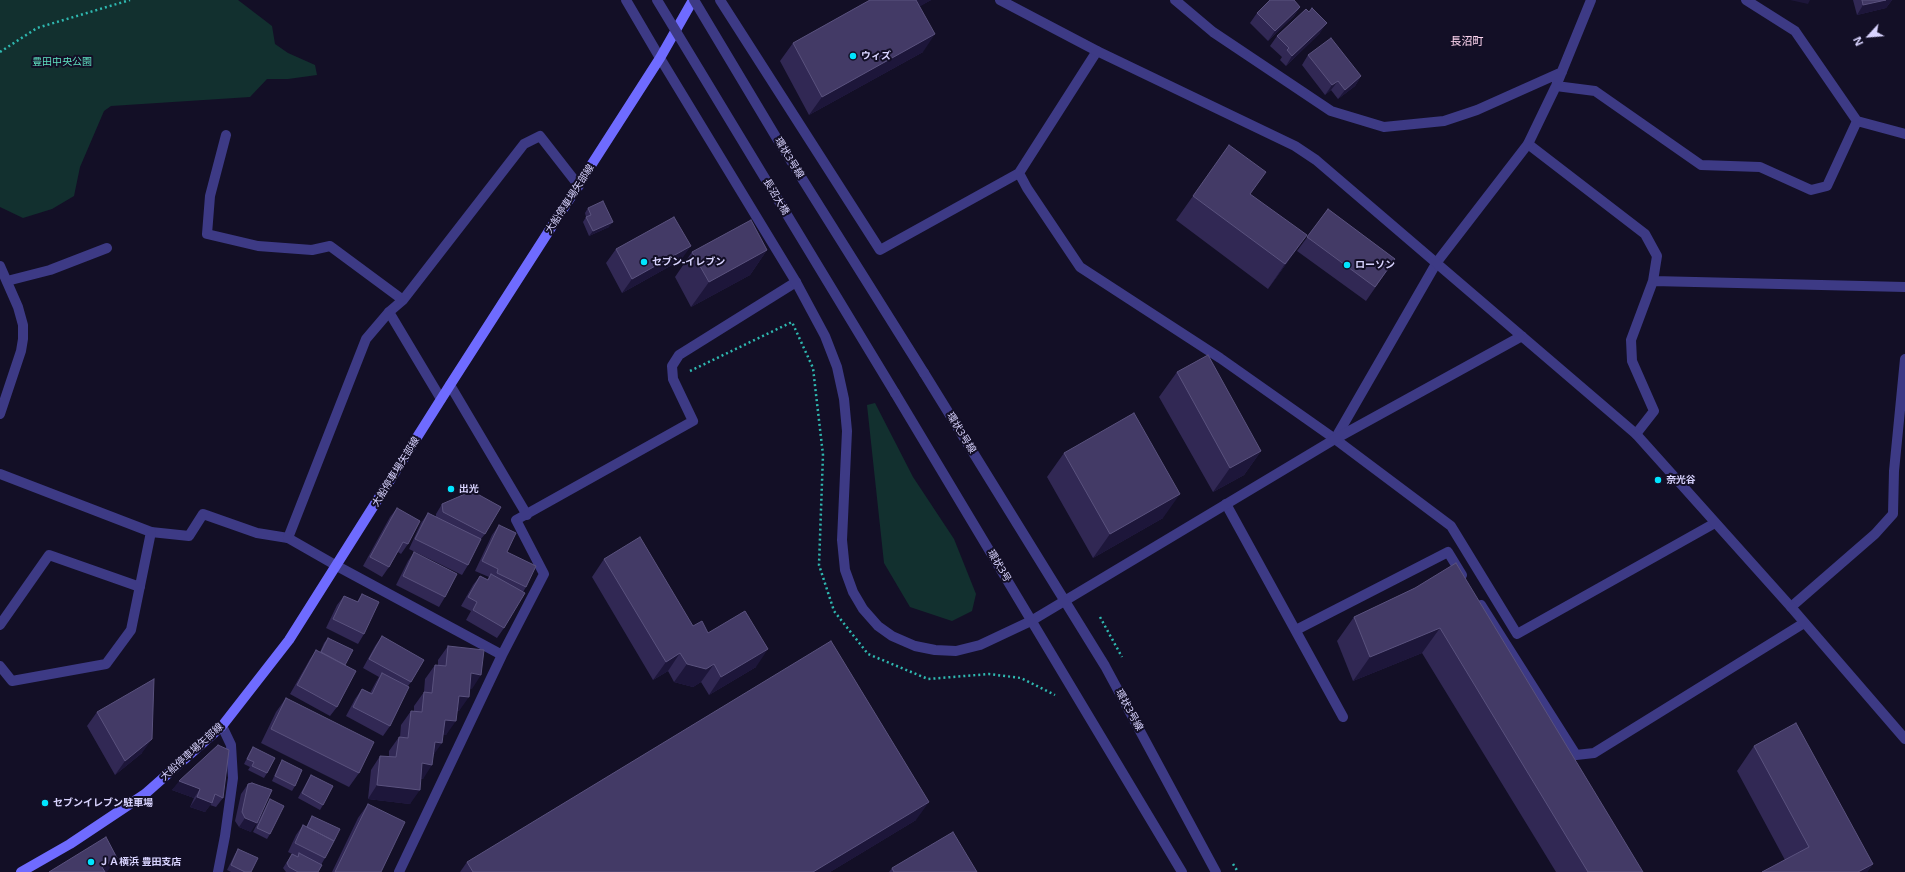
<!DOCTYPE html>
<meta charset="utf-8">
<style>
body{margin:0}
#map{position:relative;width:1905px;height:872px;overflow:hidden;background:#130f26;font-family:"Noto Sans",sans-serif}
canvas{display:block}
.north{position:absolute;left:1849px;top:16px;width:40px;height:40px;-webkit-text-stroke:3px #130f26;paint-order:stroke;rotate:244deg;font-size:11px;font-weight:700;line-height:16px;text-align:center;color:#d9d4ff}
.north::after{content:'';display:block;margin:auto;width:14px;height:18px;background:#d9d4ff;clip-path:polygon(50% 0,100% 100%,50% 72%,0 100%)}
</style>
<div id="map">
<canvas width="1905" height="872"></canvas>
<div class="north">N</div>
</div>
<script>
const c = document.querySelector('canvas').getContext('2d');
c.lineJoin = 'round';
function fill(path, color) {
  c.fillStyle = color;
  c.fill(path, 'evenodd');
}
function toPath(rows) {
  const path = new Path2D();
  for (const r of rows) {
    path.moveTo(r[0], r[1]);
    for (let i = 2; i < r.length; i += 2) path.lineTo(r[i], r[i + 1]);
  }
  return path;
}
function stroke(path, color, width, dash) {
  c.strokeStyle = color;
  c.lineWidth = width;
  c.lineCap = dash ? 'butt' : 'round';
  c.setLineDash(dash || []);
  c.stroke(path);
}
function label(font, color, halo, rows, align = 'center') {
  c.font = font + ' "Noto Sans","Noto Sans JP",sans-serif';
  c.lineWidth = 4;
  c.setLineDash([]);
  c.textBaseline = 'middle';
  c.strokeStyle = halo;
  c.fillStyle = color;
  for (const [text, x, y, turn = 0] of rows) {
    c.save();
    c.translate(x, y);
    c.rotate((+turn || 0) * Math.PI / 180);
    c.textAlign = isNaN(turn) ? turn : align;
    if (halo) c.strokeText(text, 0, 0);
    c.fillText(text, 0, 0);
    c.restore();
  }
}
fill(toPath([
 [0,0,238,0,272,26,275,44,288,53,315,65,317,75,288,79,267,79,250,97,111,106,104,111,80,167,74,196,52,209,23,218,0,207],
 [875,403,913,477,954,539,976,594,972,611,952,621,910,607,884,563,867,405]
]), '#12302f');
stroke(toPath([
 [0,52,37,28,130,0],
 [690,371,792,322,813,368,823,455,819,565,834,611,868,654,928,679,989,674,1021,678,1055,695],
 [1100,617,1122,657],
 [1233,864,1238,872]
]), '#2fb8b0', 2.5, [2, 3]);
stroke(toPath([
 [1528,144,1645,234,1657,256,1653,281,1631,340,1632,361,1654,411,1636,434],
 [7,281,50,270,107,248],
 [1653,281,1905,287],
 [389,312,441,399],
 [1335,439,1437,262],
 [151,532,189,536,203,514,257,533,288,538]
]), '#3d3a85', 10);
stroke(toPath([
 [626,0,660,58],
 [720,0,880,250,1019,173,1097,51],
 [1175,0,1213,32,1331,111,1384,127,1444,121,1477,110,1562,72],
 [1746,0,1795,31,1857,121,1905,134],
 [1556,86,1595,91,1701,165,1760,167,1811,190,1827,186,1857,121],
 [226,135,210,196,207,234,258,246,312,250,330,246,403,300],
 [1019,173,1027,188,1080,267,1220,358,1335,439,1451,526,1517,634,1715,523],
 [1437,262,1528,144,1556,86,1591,0],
 [0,266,18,307,23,325,23,339,21,351,0,414],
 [450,385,527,515],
 [0,474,151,532,131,630,106,664,12,681,0,666],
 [1226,504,1343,717],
 [1481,605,1576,755,1594,753,1804,623],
 [1791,607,1875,534,1893,514,1894,471,1905,359],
 [0,625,49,555,140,587],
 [1296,630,1448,552,1462,575],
 [502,655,337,566,288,538,366,339,389,312,403,300,524,144,540,136,579,186],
 [218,872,225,836,233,778,231,745,222,726],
 [399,872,502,655,544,574,516,520,693,421,673,379,672,366,679,355,796,282]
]), '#3d3a85', 10);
stroke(toPath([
 [1000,0,1097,51,1295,146,1316,160,1636,434,1791,607,1905,739],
 [660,58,796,282,825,336,837,367,844,399,847,431,842,540,845,570,853,592,863,609,878,626,892,636,915,646,935,650,956,651,980,645,1031,621,1335,439,1522,336],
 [924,373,1105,666,1216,872],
 [895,393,1182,872]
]), '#3d3a85', 10);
stroke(toPath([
 [21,872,70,844,145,794,222,726,289,640,450,385,660,58,693,0]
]), '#6f6bff', 10);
stroke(toPath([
 [657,0,895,393],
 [694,0,776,137,924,373]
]), '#3d3a85', 10);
fill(toPath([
 [870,0,931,0,920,6,923,52,809,115,780,61,793,43],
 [1853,0,1892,0,1886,8,1857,15],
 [1300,7,1294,16,1268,41,1250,23,1257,13],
 [1320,33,1286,66,1280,60,1282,57,1270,46,1277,36],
 [1308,55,1361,76,1355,86,1338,99,1331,90,1325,95,1302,65],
 [1193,196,1289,260,1268,289,1176,220],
 [588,208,609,227,589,236,583,222,586,217,585,213],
 [1328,209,1395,259,1366,301,1297,251],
 [616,249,681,260,622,293,606,263],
 [767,250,750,275,691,307,675,277,692,252],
 [1177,372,1261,451,1244,475,1213,492,1159,397],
 [1064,453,1163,518,1093,558,1047,477],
 [442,504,485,534,481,539,468,565,462,575,409,549,421,523,428,513,436,517,436,514],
 [397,508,408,544,401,554,398,552,389,567,382,577,363,566,390,517],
 [499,525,507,552,526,587,523,592,504,628,497,638,466,620,471,611,461,606,473,585,480,576,487,580,489,577,475,571,492,535],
 [414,552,445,597,439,607,396,585,408,561],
 [604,559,693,626,708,633,756,667,709,695,701,682,693,687,674,682,668,671,653,680,592,577],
 [1415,588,1643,872,1556,872,1422,653,1353,681,1337,641,1354,617],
 [362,594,364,634,358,644,326,628,337,605,344,596,357,602],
 [382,636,411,682,408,686,390,726,383,736,346,716,355,699,362,689,370,693,376,682,379,677,363,668,375,646],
 [328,638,345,665,337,707,330,716,290,694,310,659,316,650,320,652,324,643],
 [448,646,472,689,470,688,459,711,457,711,446,735,443,734,423,779,421,779,410,804,368,799,371,770,380,756,389,757,389,751,399,737,400,737,401,725,411,711,414,711,414,706,424,692,425,679,435,665,438,666,438,660],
 [286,698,359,773,349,787,261,743,276,712],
 [97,712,142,753,115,775,87,726],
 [218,745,223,798,216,807,210,805,205,812,190,807,194,798,172,790],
 [1754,746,1873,864,1867,872,1762,872,1785,860,1737,771],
 [253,747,267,773,264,778,248,770,250,767,244,764,250,752],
 [282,760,295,786,292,791,272,781,279,765],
 [311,775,323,805,320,810,298,798,308,780],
 [248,784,251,832,239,827,235,821,241,794],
 [270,799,270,834,267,839,253,832,267,804],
 [368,804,381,872,332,872,358,818],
 [312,816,325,858,321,865,318,872,286,872,283,868,292,854,288,852,296,835,303,825,306,827,309,821],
 [916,820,830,872,460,872,467,862],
 [238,849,251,872,231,872,227,870,235,854],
 [892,868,977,872,889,872]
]), '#312854');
fill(toPath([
 [914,0,931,0,903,16],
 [1790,0,1810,0,1808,4],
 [1886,0,1892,0,1886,8,1857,15,1863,5],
 [1300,7,1294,16,1268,41,1275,31],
 [1327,23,1320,33,1286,66,1292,56],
 [935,34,923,52,809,115,822,97],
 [1361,76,1355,86,1338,99,1345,90],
 [1338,81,1331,90,1325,95,1332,85],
 [613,222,609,227,589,236,593,231],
 [1307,235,1289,260,1268,289,1285,264],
 [691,246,681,260,622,293,632,279],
 [767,250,750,275,691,307,709,282],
 [1261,451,1244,475,1213,492,1230,468],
 [1180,494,1163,518,1093,558,1110,534],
 [1440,628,1422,653,1353,681,1370,657],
 [768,649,756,667,709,695,721,677],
 [680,653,668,671,653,680,666,662],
 [687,664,714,664,701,682,693,687,674,682],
 [471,673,481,675,472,689,461,687],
 [459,696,469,697,459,711,449,710],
 [445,720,456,721,446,735,435,734],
 [152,739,142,753,115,775,125,761],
 [435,742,442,743,432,757],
 [422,763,432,765,423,779,412,777],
 [179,781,200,789,194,798,172,790],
 [377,785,420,790,410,804,368,799],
 [197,797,212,803,205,812,190,807],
 [929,802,916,820,830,872,813,872],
 [245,818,257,823,251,832,239,827],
 [117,858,107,872,99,872,102,867],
 [1873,864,1867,872,1858,872]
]), '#1d163a');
const building = toPath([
 [870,0,916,0,935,34,822,97,793,43,870,0],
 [1270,0,1294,0,1300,7,1275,31,1257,13,1270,0],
 [1862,0,1886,0,1863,5,1862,0],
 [1312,8,1327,23,1292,56,1287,50,1289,48,1277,36,1306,9,1309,12,1312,8],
 [1331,38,1361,76,1345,90,1338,81,1332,85,1308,55,1331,38],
 [1229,145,1266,172,1250,194,1307,235,1285,264,1193,196,1229,145],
 [603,201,613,222,593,231,586,217,591,215,588,208,603,201],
 [1328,209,1395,259,1375,287,1307,237,1328,209],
 [674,217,691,246,632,279,616,249,674,217],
 [751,220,767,250,709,282,692,252,751,220],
 [1208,355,1261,451,1230,468,1177,372,1208,355],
 [1134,413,1180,494,1110,534,1064,453,1134,413],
 [472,491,501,507,485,534,443,512,442,504,472,491],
 [397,508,420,521,408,544,403,542,389,567,370,557,397,508],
 [428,513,481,539,468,565,415,539,428,513],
 [499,525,516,533,507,552,536,566,526,587,497,573,498,569,482,561,499,525],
 [640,537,693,626,702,621,708,633,745,611,768,649,721,677,714,664,706,669,687,664,680,653,666,662,604,559,640,537],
 [414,552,457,574,445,597,403,576,414,552],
 [1456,563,1643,872,1588,872,1440,628,1370,657,1354,617,1415,588,1456,563],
 [491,574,525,593,504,628,473,610,477,602,468,597,480,576,488,580,491,574],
 [362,594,379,602,364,634,333,619,344,596,358,602,362,594],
 [382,636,424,660,411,682,369,659,382,636],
 [328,638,353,650,345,665,321,652,328,638],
 [831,641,929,802,813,872,473,872,467,862,831,641],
 [448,646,484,650,481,675,471,673,469,697,459,696,456,721,445,720,442,743,435,742,432,765,422,763,420,790,377,785,380,756,396,757,399,737,408,738,411,711,422,712,424,692,432,693,435,665,446,666,448,646],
 [316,650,356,671,337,707,297,685,316,650],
 [382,673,409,687,390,726,353,707,362,689,372,694,382,673],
 [154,679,152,739,125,761,97,712,154,679],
 [286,698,374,742,359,773,271,729,286,698],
 [1796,723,1873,864,1858,872,1762,872,1809,847,1754,746,1796,723],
 [218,745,229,750,223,798,215,794,212,803,197,797,200,789,179,781,218,745],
 [253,747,275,758,267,773,252,766,254,762,247,759,253,747],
 [282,760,302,770,295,786,275,776,282,760],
 [311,775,333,786,323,805,302,793,311,775],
 [252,783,272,790,257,823,245,818,242,812,248,784,252,783],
 [270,799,284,806,270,834,257,828,270,799],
 [368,804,405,822,381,872,335,872,368,804],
 [312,816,340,829,334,841,307,827,312,816],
 [303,825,334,841,325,858,295,843,303,825],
 [953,832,977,872,894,872,892,868,953,832],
 [106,837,117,858,102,867,105,872,49,872,106,837],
 [238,849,258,858,251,872,245,872,231,865,238,849],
 [299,853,322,865,318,872,298,872,289,867,287,863,292,854,298,857,299,853]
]);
fill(building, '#433a66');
stroke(building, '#5a527e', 1);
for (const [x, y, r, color] of [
 [853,56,4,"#00e5ff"],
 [644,262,4,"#00e5ff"],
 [1347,265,4,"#00e5ff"],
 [1658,480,4,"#00e5ff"],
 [451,489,4,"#00e5ff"],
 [45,803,4,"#00e5ff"],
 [91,862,4,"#00e5ff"]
]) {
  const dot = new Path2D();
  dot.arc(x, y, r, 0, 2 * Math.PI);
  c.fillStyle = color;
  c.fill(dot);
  stroke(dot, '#130f26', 1.5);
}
label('bold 10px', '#d9d4ff', '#130f26', [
 ["ウィズ",861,56],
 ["セブン-イレブン",652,262],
 ["ローソン",1355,265],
 ["奈光谷",1666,480],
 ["出光",459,489],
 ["セブンイレブン駐車場",53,803],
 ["ＪＡ横浜 豊田支店",99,862]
], 'left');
label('10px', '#5fe0c0', '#130f26', [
 ["豊田中央公園",62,62]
]);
label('10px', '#d9d4ff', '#130f26', [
 ["環状3号線",789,158,58],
 ["長沼大橋",776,197,59],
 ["大船停車場矢部線",570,199,-57],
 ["環状3号線",961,433,58],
 ["大船停車場矢部線",396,472,-58],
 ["環状3号",999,566,59],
 ["環状3号線",1129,710,61],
 ["大船停車場矢部線",192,752,-42]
]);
label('11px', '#ffd6f0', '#130f26', [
 ["長沼町",1467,42]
]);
</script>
